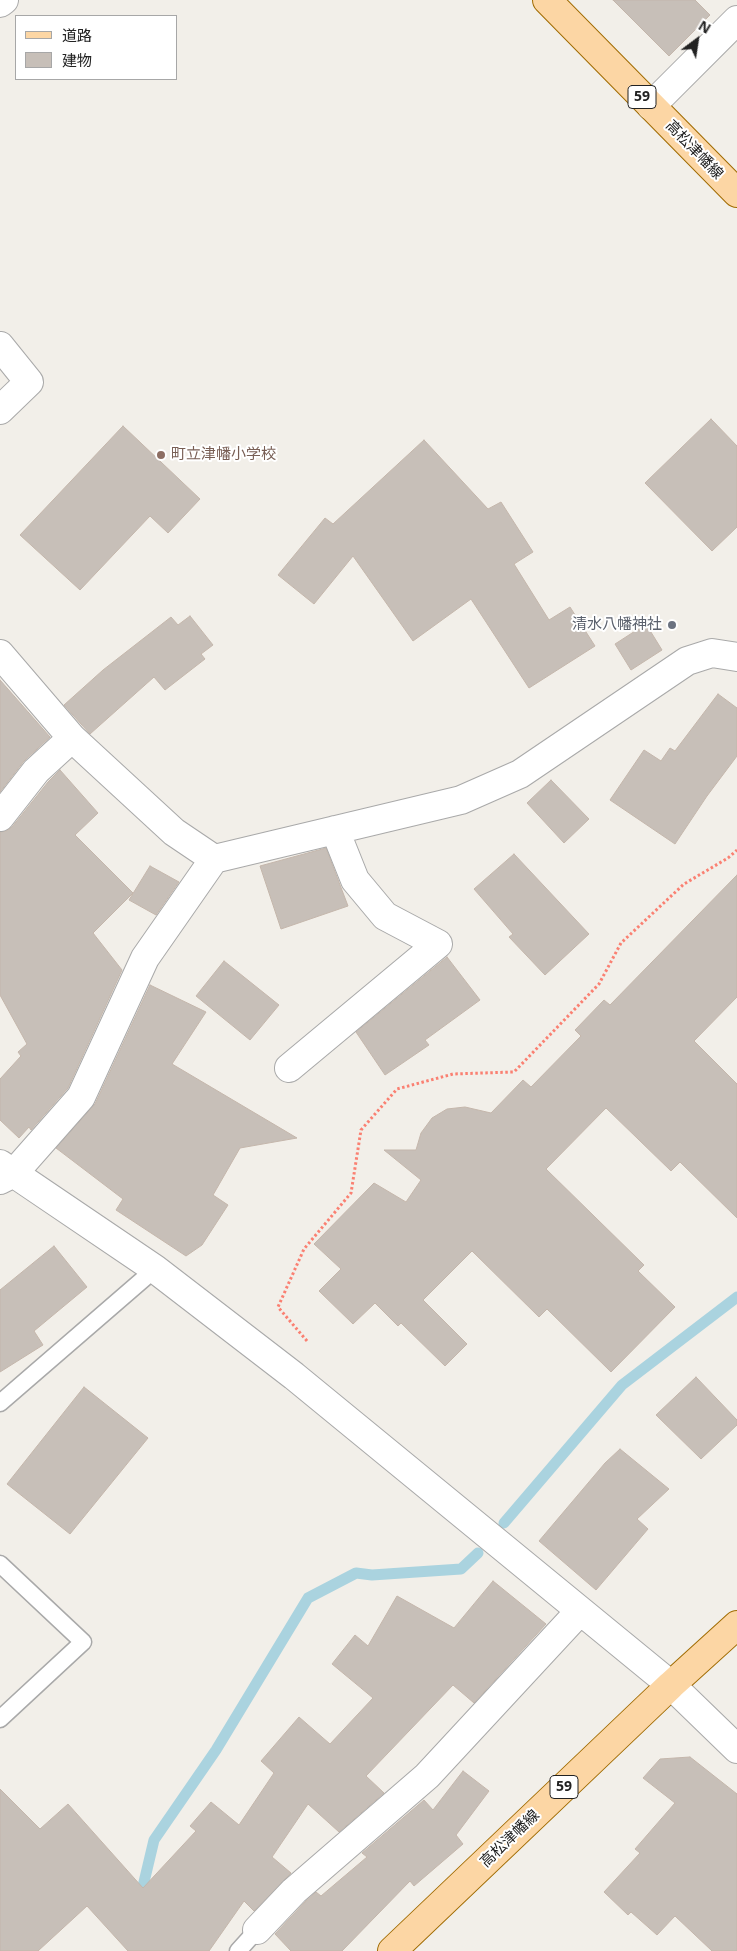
<!DOCTYPE html>
<meta charset="utf-8">
<style>
body{margin:0}
#map{position:relative;width:737px;height:1951px;overflow:hidden;background:#f2efe9;font-family:"Open Sans","Noto Sans JP",sans-serif}
canvas{display:block}
.legend{position:absolute;left:15px;top:15px;width:162px;height:65px;box-sizing:border-box;background:#fff;border:1px solid #a7a7a7;margin:0;padding:6px 9px;list-style:none;font-size:15px;color:#222}
.legend li{display:flex;align-items:center;gap:10px;height:25px}
.legend b{width:25px;border:1px solid #a7a7a7}
.north{position:absolute;left:672px;top:15px;width:50px;height:50px;-webkit-text-stroke:4px #fff;paint-order:stroke;rotate:31deg;font-size:14px;font-weight:700;line-height:20px;text-align:center;color:#222}
.north::after{content:'';display:block;margin:auto;width:18px;height:22px;background:#222;clip-path:polygon(50% 0,100% 100%,50% 72%,0 100%)}
</style>
<div id="map">
<canvas width="737" height="1951"></canvas>
<ul class="legend">
<li><b style="height:6px;background:#fcd6a4"></b>道路</li>
<li><b style="height:14px;background:#c7bfb8"></b>建物</li>
</ul>
<div class="north">N</div>
</div>
<script>
const c = document.querySelector('canvas').getContext('2d');
c.lineJoin = 'round';
function toPath(rows) {
  const path = new Path2D();
  for (const r of rows) {
    path.moveTo(r[0], r[1]);
    for (let i = 2; i < r.length; i += 2) path.lineTo(r[i], r[i + 1]);
  }
  return path;
}
function stroke(path, color, width, dash) {
  c.strokeStyle = color;
  c.lineWidth = width;
  c.lineCap = dash ? 'butt' : 'round';
  c.setLineDash(dash || []);
  c.stroke(path);
}
function fill(path, color) {
  c.fillStyle = color;
  c.fill(path, 'evenodd');
}
function label(font, color, halo, rows, align = 'center') {
  c.font = font + ' "Open Sans","Noto Sans JP",sans-serif';
  c.lineWidth = 4;
  c.setLineDash([]);
  c.textBaseline = 'middle';
  c.strokeStyle = halo;
  c.fillStyle = color;
  for (const [text, x, y, turn = 0] of rows) {
    c.save();
    c.translate(x, y);
    c.rotate((+turn || 0) * Math.PI / 180);
    c.textAlign = isNaN(turn) ? turn : align;
    if (halo) c.strokeText(text, 0, 0);
    c.fillText(text, 0, 0);
    c.restore();
  }
}
stroke(toPath([
 [504,1523,622,1385,737,1297],
 [139,1903,154,1840,216,1750,308,1598,356,1573,372,1575,461,1569,478,1553]
]), '#aad3df', 11);
const building = toPath([
 [613,0,695,0,710,15,669,56,613,0],
 [711,419,737,446,737,527,712,551,645,483,711,419],
 [123,426,200,499,168,533,150,516,80,590,20,535,123,426],
 [424,440,488,509,501,502,533,552,514,564,549,620,570,607,595,646,529,688,471,599,413,641,353,556,314,604,278,575,325,518,333,524,424,440],
 [190,616,213,645,201,654,205,659,165,690,154,677,90,734,64,705,103,670,171,617,178,625,190,616],
 [646,624,662,650,631,670,615,644,646,624],
 [0,680,50,737,24,761,0,792,0,680],
 [718,694,737,708,737,756,707,796,675,844,610,800,644,750,661,761,670,748,675,751,718,694],
 [60,770,98,813,75,835,133,893,93,933,122,970,68,1088,31,1130,29,1127,19,1138,0,1120,0,1079,21,1056,18,1052,27,1044,0,995,0,832,6,831,12,827,48,782,60,770],
 [551,780,589,819,564,843,527,803,551,780],
 [326,848,348,906,281,929,260,866,326,848],
 [514,854,589,934,545,975,509,937,513,934,474,889,514,854],
 [150,866,179,882,156,915,129,900,150,866],
 [737,875,737,997,694,1041,737,1084,737,1218,680,1162,671,1171,606,1108,546,1169,644,1265,638,1271,675,1307,611,1372,547,1309,539,1317,472,1251,423,1300,467,1344,445,1366,401,1323,398,1326,375,1303,353,1324,319,1291,341,1269,314,1244,374,1183,406,1202,421,1180,384,1150,416,1150,421,1133,432,1118,447,1109,465,1107,491,1113,523,1080,531,1087,581,1036,575,1030,604,1000,610,1005,737,875],
 [447,957,480,1000,425,1040,429,1045,385,1075,356,1032,447,957],
 [224,961,279,1005,250,1040,196,996,224,961],
 [150,985,206,1012,172,1064,297,1138,240,1148,213,1195,228,1205,202,1245,186,1256,116,1210,123,1199,56,1148,95,1104,150,985],
 [54,1246,87,1287,34,1331,43,1345,0,1372,0,1290,54,1246],
 [696,1377,737,1420,737,1425,701,1459,656,1415,696,1377],
 [84,1387,148,1438,70,1534,7,1484,84,1387],
 [620,1449,669,1489,637,1519,648,1529,596,1590,539,1541,605,1463,620,1449],
 [493,1581,546,1624,474,1703,453,1685,366,1776,384,1793,339,1832,308,1804,272,1857,291,1873,254,1911,244,1901,209,1951,128,1951,87,1906,38,1951,0,1951,0,1789,40,1829,68,1804,143,1888,196,1831,190,1826,211,1802,239,1825,274,1773,261,1761,299,1717,330,1744,373,1698,332,1664,355,1635,368,1646,397,1596,454,1628,493,1581],
 [690,1757,737,1794,737,1951,712,1951,675,1916,657,1935,631,1912,628,1915,604,1892,640,1853,635,1849,675,1803,643,1778,660,1759,690,1757],
 [463,1771,489,1791,456,1835,463,1844,414,1886,410,1881,342,1951,291,1951,275,1934,305,1902,316,1892,321,1896,367,1857,362,1853,424,1800,433,1810,463,1771]
]);
fill(building, '#c7bfb8');
stroke(building, '#c4b6ab', 1);
const service = toPath([
 [0,1403,155,1269],
 [0,1564,83,1642,0,1719],
 [238,1951,257,1930]
]);
const minor = toPath([
 [0,3,4,0],
 [651,106,737,20],
 [0,346,29,382,0,410],
 [0,654,72,738,174,832,214,859],
 [0,817,36,771,72,738],
 [289,1068,438,944,385,916,355,880,335,830],
 [0,1164,155,1269,294,1376,671,1685],
 [0,1180,14,1173,81,1097,145,958,214,859,461,800,520,774,687,661,712,653,737,657],
 [257,1930,294,1891,427,1776,580,1611]
]);
const tertiary = toPath([
 [671,1685,737,1749]
]);
const primary = toPath([
 [547,0,737,193],
 [392,1951,671,1685,737,1625]
]);
stroke(service, '#a9a9a9', 19);
stroke(minor, '#a9a9a9', 30);
stroke(tertiary, '#a9a9a9', 30);
stroke(primary, '#a06b00', 30);
stroke(toPath([
 [307,1341,278,1307,304,1249,351,1193,361,1130,397,1089,453,1074,514,1072,599,984,621,943,684,884,728,858,737,850]
]), '#fa8072', 3, [2.5, 2.5]);
stroke(service, '#fff', 16);
stroke(minor, '#fff', 28);
stroke(tertiary, '#fff', 28);
stroke(primary, '#fcd6a4', 28);
for (const [x, y, r, color] of [
 [161,455,5,"#8d6e63"],
 [672,625,5,"#6b7280"]
]) {
  const dot = new Path2D();
  dot.arc(x, y, r, 0, 2 * Math.PI);
  c.fillStyle = color;
  c.fill(dot);
  stroke(dot, '#fff', 2);
}
for (const [x, y, w] of [
 [642,97,28],
 [564,1787,28]
]) {
  const box = new Path2D();
  box.roundRect(x - w / 2, y - 11.5, w, 23, 4);
  c.fillStyle = '#fff';
  c.fill(box);
  stroke(box, '#222', 1);
}
label('bold 14px', '#222', null, [
 ["59",642,97],
 ["59",564,1787]
]);
label('15px', '#222', '#fff', [
 ["高松津幡線",694,150,46],
 ["高松津幡線",510,1839,-44]
]);
label('15px', '#785e54', '#fff', [
 ["町立津幡小学校",171,455]
], 'left');
label('15px', '#5b616d', '#fff', [
 ["清水八幡神社",662,625]
], 'right');
</script>
